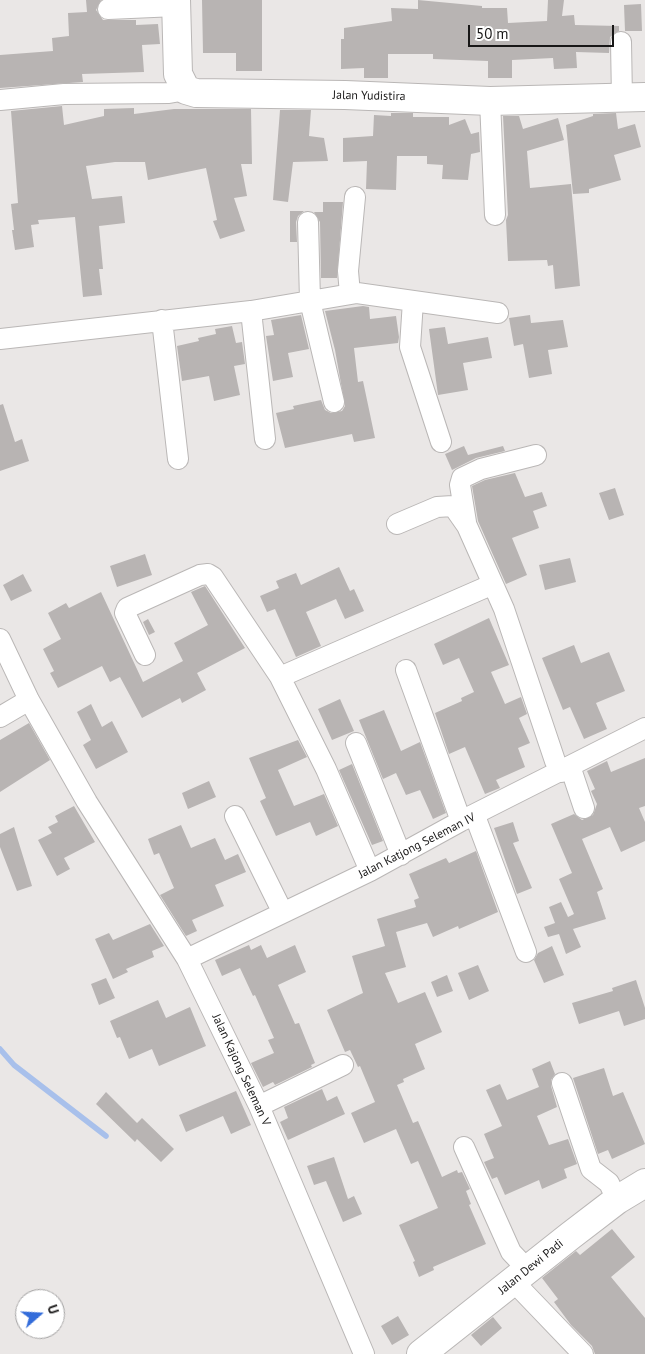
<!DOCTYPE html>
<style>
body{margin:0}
#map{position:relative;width:645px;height:1354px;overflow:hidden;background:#eae7e6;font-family:"PT Sans",sans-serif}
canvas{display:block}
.north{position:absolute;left:15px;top:1289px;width:50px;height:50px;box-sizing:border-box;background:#fff;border:1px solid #a3a2a2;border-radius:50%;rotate:71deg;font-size:14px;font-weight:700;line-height:20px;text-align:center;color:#181717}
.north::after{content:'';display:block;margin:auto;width:18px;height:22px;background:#336cda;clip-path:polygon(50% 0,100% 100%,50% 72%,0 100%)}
.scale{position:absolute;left:468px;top:25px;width:146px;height:22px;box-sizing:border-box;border:2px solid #181717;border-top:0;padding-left:6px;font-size:15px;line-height:18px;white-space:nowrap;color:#181717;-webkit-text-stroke:4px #fff;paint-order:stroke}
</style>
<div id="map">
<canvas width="645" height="1354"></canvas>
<div class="north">U</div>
<div class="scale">50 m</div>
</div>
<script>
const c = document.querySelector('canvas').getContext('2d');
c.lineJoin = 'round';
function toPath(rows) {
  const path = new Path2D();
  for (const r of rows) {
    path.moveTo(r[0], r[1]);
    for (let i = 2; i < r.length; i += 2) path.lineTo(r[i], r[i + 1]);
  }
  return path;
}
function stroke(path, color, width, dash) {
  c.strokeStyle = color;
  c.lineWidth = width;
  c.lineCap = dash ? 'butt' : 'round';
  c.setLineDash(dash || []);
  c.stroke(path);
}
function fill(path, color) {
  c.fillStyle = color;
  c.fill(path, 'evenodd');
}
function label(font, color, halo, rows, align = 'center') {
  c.font = font + ' "PT Sans",sans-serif';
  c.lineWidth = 4;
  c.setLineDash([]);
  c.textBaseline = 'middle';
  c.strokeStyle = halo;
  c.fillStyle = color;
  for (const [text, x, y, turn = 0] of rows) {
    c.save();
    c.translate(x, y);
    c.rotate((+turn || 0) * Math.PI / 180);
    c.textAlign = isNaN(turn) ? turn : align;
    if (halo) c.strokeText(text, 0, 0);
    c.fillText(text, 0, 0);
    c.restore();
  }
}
stroke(toPath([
 [0,1049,14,1065,106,1136]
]), '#a8c0eb', 5.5);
fill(toPath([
 [86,0,101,0,96,10,103,20,136,20,136,25,158,24,160,44,142,45,144,72,82,74,83,82,0,88,0,55,53,51,52,38,69,36,68,13,87,12],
 [202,0,262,0,262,71,236,71,236,53,203,53],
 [418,0,482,6,482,8,507,8,508,23,547,21,548,0,564,0,562,16,574,15,575,25,619,26,619,31,610,37,609,53,576,52,577,68,554,69,553,58,512,60,512,78,488,78,488,61,433,59,433,54,388,54,388,78,364,78,364,68,341,69,341,39,344,39,344,28,392,21,391,8,418,9],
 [641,4,642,31,625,31,624,5],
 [62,106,64,125,104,116,104,109,134,108,134,114,174,109,251,109,252,164,241,164,247,196,234,198,245,231,220,239,213,221,217,220,206,168,148,180,145,162,115,162,86,166,92,199,122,196,125,223,99,226,103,269,99,269,102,295,83,297,75,217,38,220,39,224,31,225,34,247,15,250,12,230,14,230,11,204,18,203,11,111],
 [280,110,311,110,309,136,324,138,328,161,293,162,288,202,273,200],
 [391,113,413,113,413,117,449,117,449,125,465,119,471,134,479,132,480,152,471,154,468,180,442,179,443,165,427,164,427,156,397,156,396,190,366,189,367,161,343,162,343,138,373,136,374,115,391,116],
 [616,113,618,129,635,124,641,147,614,155,621,180,589,189,589,193,573,194,566,125,593,116,593,114],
 [503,116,519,116,523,129,558,118,564,140,527,151,530,188,571,184,580,286,555,289,553,265,548,266,547,260,508,261,506,220,508,215],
 [323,202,343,202,337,278,321,278,320,222,314,212,323,212],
 [290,211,304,211,298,216,296,222,297,242,290,242],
 [363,306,369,307,370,319,396,316,399,337,398,343,354,348,358,382,363,381,375,438,354,442,352,434,285,448,276,413,294,409,293,406,321,400,325,410,331,413,342,411,345,406,335,350,325,311],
 [301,315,309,349,288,353,293,377,273,381,266,336,274,335,271,320],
 [530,315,531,323,563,320,568,347,548,350,552,374,529,378,523,344,514,346,509,318],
 [232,326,236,343,242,342,245,364,234,366,240,395,214,401,209,376,182,381,177,346,199,341,198,338,216,334,215,329],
 [445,327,448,344,488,337,492,358,463,363,468,390,438,395,429,329],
 [3,404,15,442,22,439,29,461,0,471,0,405],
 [464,446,468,455,503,446,505,451,476,458,452,470,445,454],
 [515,473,525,497,542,492,547,506,533,511,539,528,512,538,527,575,506,584,478,521,472,486,485,480],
 [615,488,624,515,609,520,599,493],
 [145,554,152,575,117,587,110,566],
 [570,558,576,582,545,590,539,565],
 [339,567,350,591,354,589,364,611,345,619,336,599,306,612,321,646,296,657,275,609,267,612,260,596,279,588,276,581,296,573,301,585],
 [23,574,32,591,11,601,3,585],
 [205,586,245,648,197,673,206,690,182,703,180,698,142,718,120,677,110,682,102,666,58,688,50,673,54,671,43,649,61,639,48,613,66,603,69,608,101,592,143,682,183,661,174,643,208,625,191,592],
 [489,618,509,665,491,672,505,704,521,697,527,714,519,718,530,743,518,748,525,767,496,780,500,788,485,794,465,747,449,754,435,713,462,701,461,698,474,692,459,658,443,665,434,644],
 [148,619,155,632,149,635,143,622],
 [574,645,581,663,609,652,625,691,596,703,607,729,584,739,570,707,563,710,542,658],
 [340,699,354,731,332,740,318,709],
 [91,704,102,727,112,721,128,752,96,769,83,745,91,740,77,712],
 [384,710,401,751,420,742,446,813,433,819,420,790,406,795,396,773,383,779,359,720],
 [29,723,50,760,0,792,0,740],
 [298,740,307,757,278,770,294,806,324,794,338,826,316,836,310,822,276,836,260,801,266,798,249,758],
 [645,758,645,806,639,808,645,822,645,841,621,852,610,827,582,839,603,889,597,892,606,919,573,929,581,947,566,954,559,934,548,937,544,927,555,923,549,907,561,902,568,917,574,914,559,879,572,873,551,824,574,814,582,820,593,815,597,804,591,791,595,789,587,771,607,761,611,772],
 [352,764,383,841,372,845,339,770],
 [209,781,216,797,188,809,182,793],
 [74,806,95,842,64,858,70,869,57,876,38,840,52,833,48,827,58,822,55,816],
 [513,822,519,841,513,843,532,888,517,894,494,828],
 [181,825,191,848,215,838,225,860,238,854,246,872,215,885,224,906,192,920,197,931,186,936,160,895,174,888,159,853,154,855,148,839],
 [14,827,32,886,17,891,0,847,0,834],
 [476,851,498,912,459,929,458,926,433,937,427,923,396,932,406,967,385,973,398,1003,425,992,442,1032,415,1044,425,1069,403,1079,404,1082,397,1085,413,1123,418,1121,442,1177,457,1170,458,1173,462,1172,470,1189,466,1191,471,1204,469,1205,486,1244,433,1267,434,1270,419,1277,413,1262,415,1261,399,1225,438,1208,418,1161,411,1164,396,1129,364,1143,351,1113,375,1102,360,1066,358,1067,350,1050,345,1052,327,1010,363,993,352,956,385,946,377,919,416,907,414,900,419,898,409,874,446,858,449,863],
 [150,924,164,946,152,951,154,957,126,969,128,972,113,979,95,939,109,933,113,940],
 [249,945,251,950,261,945,267,958,295,945,306,972,278,985,295,1024,299,1023,315,1063,311,1065,312,1067,275,1085,273,1082,263,1087,251,1063,274,1053,268,1040,274,1038,255,995,253,996,240,968,222,976,215,960],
 [552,946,564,975,544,983,534,960,538,953],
 [478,965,489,991,469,1000,458,973],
 [447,975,453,991,437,997,431,982],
 [106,978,115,998,99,1005,91,984],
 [636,980,645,1008,645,1019,624,1026,619,1011,579,1024,572,1003,613,991,612,988],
 [158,1000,166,1018,190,1007,206,1046,159,1066,152,1049,129,1059,120,1037,117,1038,110,1021],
 [550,1061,555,1074,551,1080,551,1086,557,1107,537,1116,549,1145,568,1139,577,1164,564,1169,567,1178,542,1189,539,1180,505,1195,497,1177,492,1179,484,1162,494,1158,484,1134,502,1126,486,1090,500,1084,507,1100,539,1087,532,1069],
 [604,1068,613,1096,623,1092,645,1144,612,1159,608,1150,598,1154,573,1078],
 [322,1089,327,1101,337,1096,345,1114,288,1140,280,1122,288,1118,284,1107],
 [236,1091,251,1125,231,1134,223,1116,186,1132,179,1115],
 [106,1092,137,1123,142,1118,174,1149,161,1162,137,1139,135,1142,96,1104],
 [334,1157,348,1199,354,1196,362,1214,343,1222,326,1181,314,1185,307,1166],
 [612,1229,635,1257,611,1277,645,1318,645,1354,595,1354,592,1346,571,1325,554,1302,558,1299,542,1278,576,1251,580,1255],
 [398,1316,409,1335,392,1345,381,1326],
 [493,1317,502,1328,481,1346,471,1335]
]), '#b8b4b3');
const street = toPath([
 [108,9,176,6],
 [621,42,622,99],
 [0,100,64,94,169,93,186,90],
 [490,101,495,215],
 [308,222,310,301,334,402],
 [350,294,348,271,355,197],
 [413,301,410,347,441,442],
 [251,311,265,439],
 [162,320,178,459],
 [0,339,251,311,357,293,498,313],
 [466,522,460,485,462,478,481,469,536,455],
 [397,524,437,507,453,506,467,526,504,609,555,761,561,772],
 [0,639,29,700,87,802,187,959,259,1106,364,1354],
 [145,655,125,613,127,608,200,575,208,574,213,577,280,677,326,769,370,871],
 [406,670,461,821],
 [280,677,491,585],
 [0,717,29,700],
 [356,743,401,855],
 [570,766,584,808],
 [235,816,282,911],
 [475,816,526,952],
 [187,959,370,871,461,821,645,728],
 [562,1083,591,1169,609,1183,617,1200],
 [259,1106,343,1065],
 [464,1147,511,1252,527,1269],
 [513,1281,583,1354]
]);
const secondary = toPath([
 [176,0,178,74,186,90,196,93,345,95,490,101,645,97],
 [421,1354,570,1236,617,1200,645,1183]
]);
stroke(street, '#bab7b6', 22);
stroke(secondary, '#bab7b6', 30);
stroke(street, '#fff', 20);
stroke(secondary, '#fff', 28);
label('12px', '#181717', '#fff', [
 ["Jalan Yudistira",369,96,1],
 ["Jalan Katjong Seleman IV",417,846,-27],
 ["Jalan Kajong Seleman V",241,1070,65],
 ["Jalan Dewi Padi",531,1267,-39]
]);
</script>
